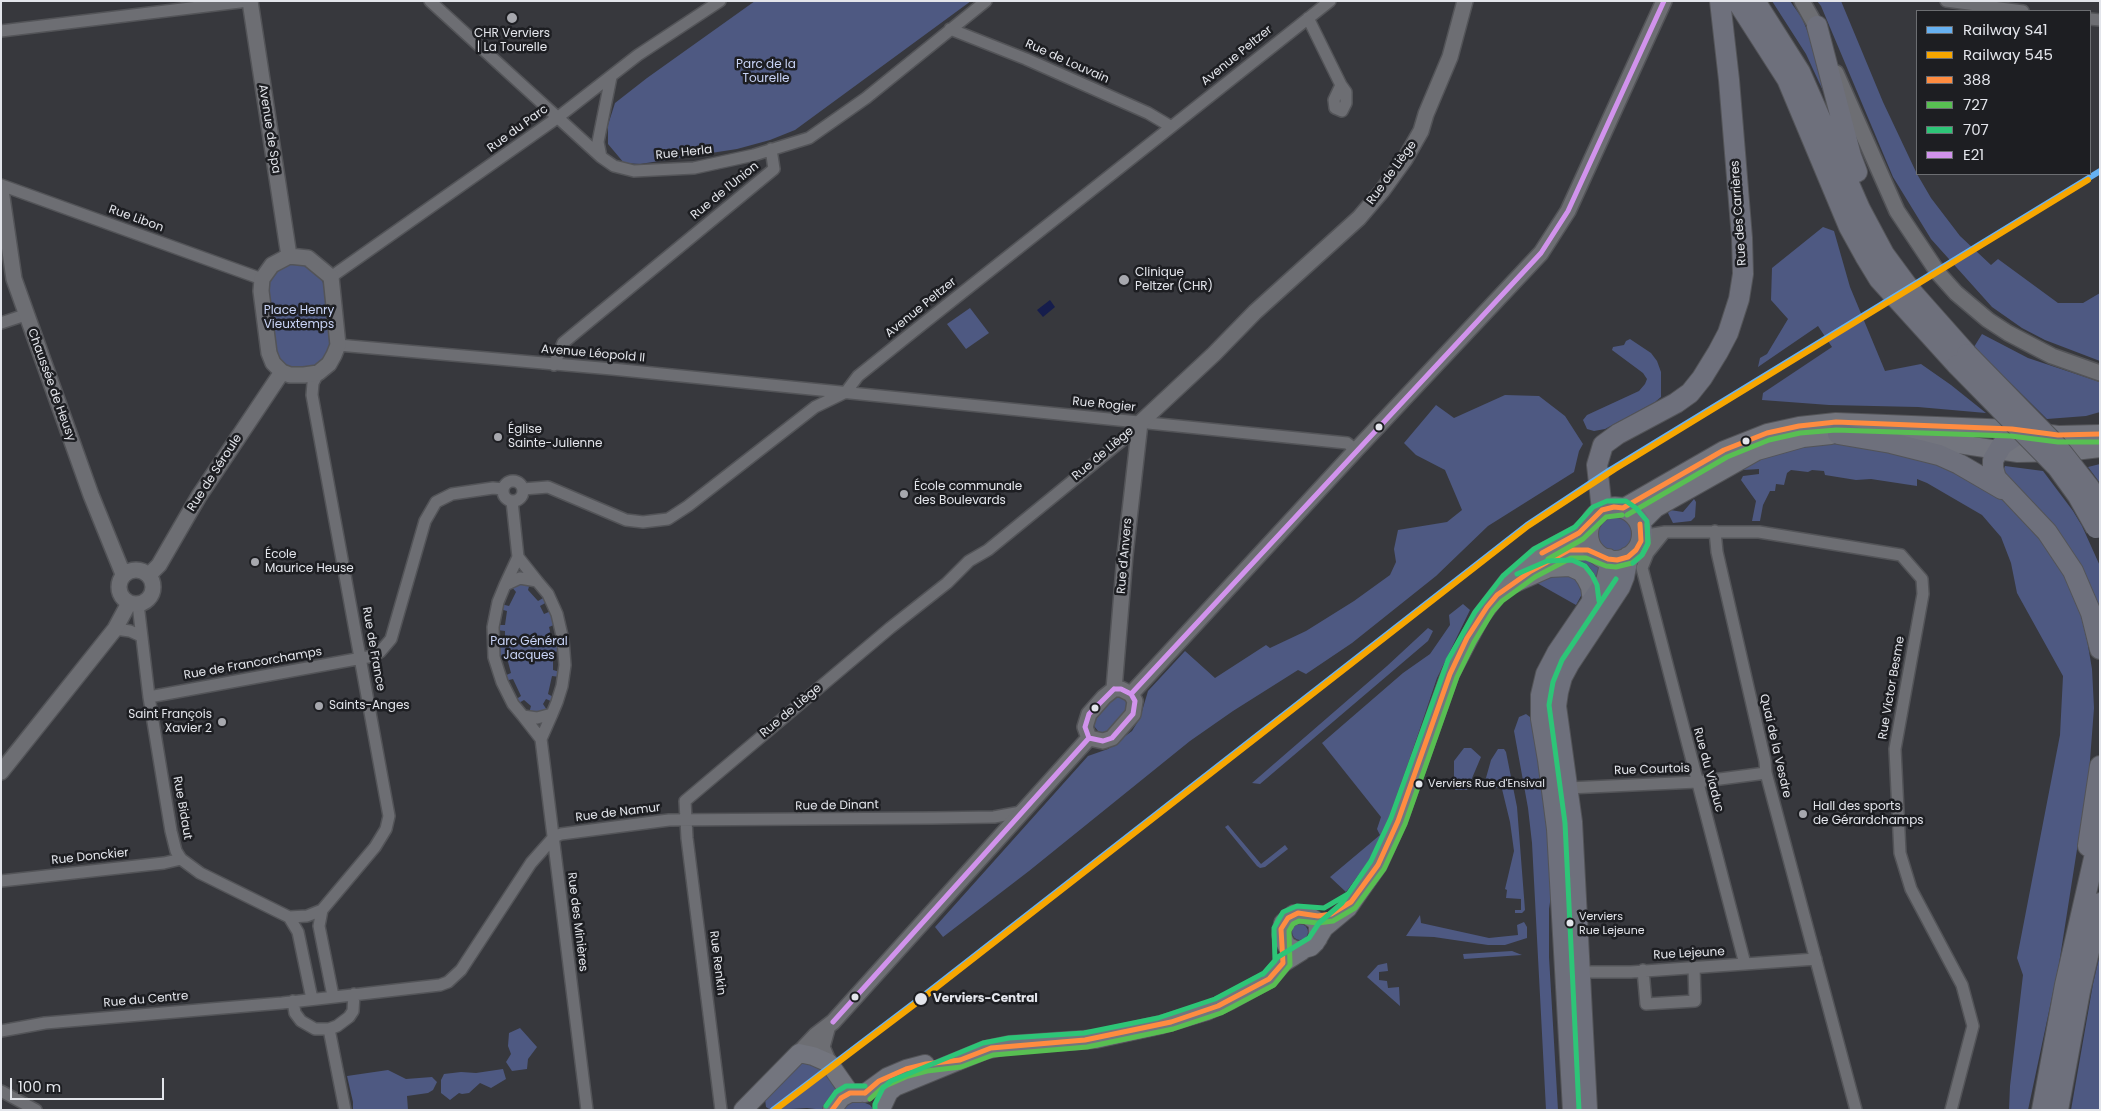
<!DOCTYPE html>
<meta charset="utf-8">
<style>
body{margin:0}
#map{position:relative;width:2101px;height:1111px;overflow:hidden;background:#37383d;font-family:Poppins,sans-serif}
canvas{display:block}
.frame{position:absolute;inset:0;border:2px solid #e3e5eb;pointer-events:none}
.legend{position:absolute;left:1916px;top:10px;width:175px;height:165px;box-sizing:border-box;background:#1d1e22;border:1px solid #6c6e72;margin:0;padding:6px 9px;list-style:none;font-size:15px;color:#e3e5eb}
.legend li{display:flex;align-items:center;gap:10px;height:25px}
.legend b{width:25px;border:1px solid #6c6e72}
.scale{position:absolute;left:10px;top:1078px;width:154px;height:22px;box-sizing:border-box;border:2px solid #e3e5eb;border-top:0;padding-left:6px;font-size:15px;line-height:18px;white-space:nowrap;color:#e3e5eb;-webkit-text-stroke:4px #1d1e22;paint-order:stroke}
</style>
<div id="map">
<canvas width="2101" height="1111"></canvas>
<div class="frame"></div>
<ul class="legend">
<li><b style="height:6px;background:#66b1f2"></b>Railway S41</li>
<li><b style="height:6px;background:#f7a600"></b>Railway 545</li>
<li><b style="height:6px;background:#ff8c40"></b>388</li>
<li><b style="height:6px;background:#58bf52"></b>727</li>
<li><b style="height:6px;background:#2dc577"></b>707</li>
<li><b style="height:6px;background:#d193ec"></b>E21</li>
</ul>
<div class="scale">100 m</div>
</div>
<script>
const c = document.querySelector('canvas').getContext('2d');
c.lineJoin = 'round';
function fill(path, color) {
  c.fillStyle = color;
  c.fill(path, 'evenodd');
}
function toPath(rows) {
  const path = new Path2D();
  for (const r of rows) {
    if (r.length === 3) {
      path.moveTo(r[0] + r[2], r[1]);
      path.arc(r[0], r[1], r[2], 0, 2 * Math.PI);
      continue;
    }
    path.moveTo(r[0], r[1]);
    for (let i = 2; i < r.length; i += 2) path.lineTo(r[i], r[i + 1]);
  }
  return path;
}
function stroke(path, color, width, dash) {
  c.strokeStyle = color;
  c.lineWidth = width;
  c.lineCap = dash ? 'butt' : 'round';
  c.setLineDash(dash || []);
  c.stroke(path);
}
function label(font, color, halo, rows, align = 'center') {
  c.font = font + ' Poppins,sans-serif';
  c.lineWidth = 5;
  c.setLineDash([]);
  c.textBaseline = 'middle';
  c.strokeStyle = halo;
  c.fillStyle = color;
  for (const [text, x, y, turn = 0] of rows) {
    c.save();
    c.translate(x, y);
    c.rotate((+turn || 0) * Math.PI / 180);
    c.textAlign = isNaN(turn) ? turn : align;
    if (halo) c.strokeText(text, 0, 0);
    c.fillText(text, 0, 0);
    c.restore();
  }
}
fill(toPath([
 [755,1,971,1,795,130,770,140,737,149,640,164,624,163,608,144,608,125,615,103,647,78],
 [1772,1,1790,1,1802,18,1814,47,1831,108,1806,54],
 [1817,1,1841,1,1883,102,1917,174,1931,198,1960,236,1991,265,1998,259,2058,303,2083,303,2100,293,2100,361,2045,340,2022,328,1992,307,1931,239,1893,177,1821,6],
 [1823,227,1834,231,1850,287,1885,371,1921,364,1951,385,1986,413,1918,407,1829,405,1762,400,1763,393,1832,347,1818,326,1758,367,1760,358,1767,354,1788,319,1771,300,1772,268],
 [296,262,307,265,321,277,324,286,332,340,325,360,315,367,291,368,282,363,275,354,267,286,277,269,286,264],
 [970,308,989,333,966,349,947,324],
 [1982,334,2028,358,2100,382,2100,412,2086,416,2047,419,1974,347],
 [1630,339,1651,353,1657,361,1661,372,1661,397,1655,402,1605,429,1594,431,1587,429,1583,420,1587,415,1639,391,1645,384,1647,379,1643,373,1612,350,1613,347,1624,345,1626,341],
 [1505,395,1539,396,1565,416,1583,444,1579,451,1574,472,1488,526,1436,576,1352,643,1306,674,1298,670,1233,711,1190,741,1029,871,943,937,935,927,1088,756,1108,749,1132,731,1140,718,1148,691,1185,651,1215,678,1266,645,1270,648,1306,631,1354,601,1390,575,1396,562,1394,549,1398,530,1447,522,1462,510,1445,470,1416,455,1404,443,1436,405,1454,418],
 [1848,441,1907,449,1994,490,2030,524,2066,578,2084,622,2092,669,2094,708,2089,773,2059,964,2028,1110,2009,1110,2010,1086,2023,975,2017,958,2060,735,2063,676,2017,593,2011,563,2001,537,1982,515,1927,483,1917,479,1917,486,1871,479,1856,480,1825,475,1824,471,1812,470,1808,472,1791,470,1787,473,1784,485,1776,484,1775,491,1770,491,1763,505,1760,521,1752,521,1756,501,1741,480,1743,476,1759,474,1759,469,1743,470,1746,463,1814,442],
 [2100,464,2100,483,2088,467],
 [2005,466,2043,471,2073,511,2082,526,2100,566,2100,625,2003,471],
 [1694,499,1696,502,1695,517,1691,521,1673,523,1668,513,1670,510,1683,512],
 [1615,534,17],
 [1569,554,1598,560,1601,565,1598,585,1572,562],
 [1568,574,1576,579,1581,585,1582,594,1576,605,1537,583,1549,577],
 [530,583,528,590,538,601,545,597,547,602,540,606,544,614,551,611,556,624,549,627,552,640,558,639,561,651,553,652,553,670,560,672,560,677,552,676,548,694,555,698,553,702,546,699,543,704,547,710,543,712,529,713,531,706,524,700,517,704,515,700,521,696,513,679,505,681,504,676,511,673,507,658,499,660,498,647,505,646,505,631,497,630,498,625,505,625,507,611,500,609,501,604,509,606,516,592,511,586],
 [1463,604,1470,610,1437,678,1392,812,1373,855,1346,892,1330,877,1380,835,1377,829,1381,817,1322,743,1403,673,1430,654,1450,625,1449,615],
 [1428,628,1433,631,1428,641,1260,784,1252,783,1387,666],
 [1116,696,1126,698,1129,709,1109,731,1102,733,1098,731,1094,726,1094,720],
 [1526,714,1530,717,1532,722,1547,815,1552,889,1549,909,1549,957,1558,1110,1546,1110,1532,843,1528,808,1514,731,1519,717],
 [1464,748,1471,748,1481,757,1467,790,1455,790,1454,781,1454,761],
 [1498,749,1504,749,1506,752,1517,807,1525,910,1522,913,1515,913,1515,910,1521,910,1521,899,1506,898,1507,890,1505,889,1514,851,1510,822,1502,789,1484,785,1491,760],
 [1228,825,1261,864,1285,845,1288,849,1265,867,1260,868,1257,866,1225,827],
 [1420,915,1421,923,1489,938,1518,935,1517,925,1524,922,1527,927,1527,938,1505,945,1488,945,1434,937,1406,936],
 [1300,932,8],
 [1512,951,1522,955,1464,959,1463,954],
 [2100,954,2100,1110,2071,1110,2093,984],
 [1387,963,1388,971,1379,972,1379,980,1387,981,1388,988,1399,987,1400,1006,1367,977,1378,965],
 [520,1028,537,1047,528,1059,527,1069,512,1071,506,1062,511,1054,508,1046,509,1033],
 [813,1059,840,1087,824,1110,807,1108,771,1110,766,1107,765,1099,800,1060],
 [503,1069,506,1079,491,1088,480,1083,469,1093,462,1094,459,1093,450,1100,441,1093,441,1080,444,1074,461,1072,476,1073],
 [388,1070,406,1079,432,1077,437,1082,433,1090,428,1093,407,1096,408,1110,353,1110,353,1102,347,1076],
 [858,1100,870,1105,874,1110,840,1110,851,1101]
]), '#4e5982');
fill(toPath([
 [1050,300,1055,307,1043,317,1037,310]
]), '#161d4c');
const street = toPath([
 [430,1,601,157,614,166,634,171,694,168,754,155,809,138,866,98,986,1],
 [1946,1,2023,11],
 [1308,18,1341,85,1334,100,1335,108,1342,111,1346,103,1346,92,1341,85],
 [2090,19,2100,20],
 [950,29,1026,59,1148,113,1170,126],
 [1,31,248,1],
 [601,157,598,142,611,77],
 [1,185,262,279],
 [331,277,557,118,638,55,720,1],
 [1,323,25,315],
 [338,345,612,369,1347,443,1356,450],
 [554,365,563,343,774,169,771,149],
 [513,491,10],
 [523,489,548,487,626,520,643,522,668,519,688,506,815,407,846,392,858,376,919,327,1330,1],
 [512,501,518,557,537,581],
 [1715,531,1717,552,1765,761,1766,773,1856,1110],
 [1665,532,1648,553,1642,568,1745,964],
 [1641,540,1653,534,1665,532,1759,532,1901,555,1922,579,1923,594,1895,749,1900,853,1911,889,1962,985,1973,1026,1951,1110],
 [520,578,537,581,548,594,557,614,563,640,565,665,562,686,557,702,552,714,537,718,523,716,513,704,502,682,494,657,493,627,498,602,505,585,520,578],
 [505,585,518,557],
 [138,604,149,697,171,831,176,851,181,859,200,873,289,917,307,916,322,910,375,847,386,829,389,816,312,395,313,383,318,373],
 [115,629,130,631,141,636],
 [149,697,373,656,380,652,391,639,425,521,436,502,452,494,493,488,503,489],
 [523,716,541,739],
 [541,739,587,1110],
 [541,739,552,714],
 [1568,788,1697,782,1766,773],
 [1,881,164,863,181,859],
 [322,910,319,926,333,996],
 [289,917,298,932,312,999],
 [1643,970,1646,1004,1695,1001,1694,968],
 [1575,972,1631,972,1816,959],
 [293,1001,295,1013,301,1021,315,1029,329,1029,337,1026,349,1017,353,1011,354,994],
 [329,1029,345,1110],
 [1,1031,45,1023,282,1003,440,985,448,982,461,970,531,863,554,837,561,834,669,820,933,818,994,817,1021,812],
 [1,1091,36,1110],
 [721,1110,687,838,685,801,890,628,947,583,969,561,988,550,1125,438,1140,423]
]);
const secondary = toPath([
 [250,1,289,256],
 [1802,1,1821,35],
 [1836,73,1897,211,1939,274,1956,293,1988,320,2008,333,2052,356,2100,373],
 [1,190,14,279,91,495,123,574],
 [289,256,308,258,331,277,338,345,334,355,329,364,318,373,304,375,290,375,282,372,273,363,269,353,261,291,262,279,272,265,289,256],
 [136,587,17],
 [149,575,159,565,199,496,282,372],
 [1114,689,1125,555,1140,423,1214,354,1255,312,1359,218,1382,191,1405,159,1421,131,1426,114,1450,57,1465,1],
 [1114,689,1121,689,1131,694,1135,701,1133,714,1112,738,1103,741,1089,738,1085,727,1089,714,1104,697,1114,689],
 [1131,694,1356,450,1541,253,1568,211,1664,1],
 [1,772,115,629,129,603],
 [827,1029,822,1047,829,1063],
 [799,1053,816,1035,833,1022,1089,738]
]);
const primary = toPath([
 [1899,435,2018,453,2066,452,2100,448],
 [1623,508,1724,450,1767,433,1799,426,1836,422,2012,429,2058,435,2100,434],
 [1640,524,1656,508,1757,451,1803,438,1831,435],
 [1553,557,1576,548,1596,552],
 [1515,583,1549,568,1570,567,1581,572,1586,579,1590,587,1592,602],
 [1318,939,1318,925,1315,920,1307,915,1294,914,1283,923,1281,935,1287,946,1297,951,1311,947,1315,943,1324,928,1348,908,1378,865,1398,821,1450,674,1481,616,1508,581,1522,569,1538,555,1579,533,1590,523],
 [865,1093,887,1077,906,1069,925,1064],
 [882,1107,889,1092,895,1087,985,1050,1009,1045,1096,1039,1160,1025,1207,1011,1229,1001,1269,979,1283,963,1302,951],
 [743,1110,799,1053,813,1056,829,1063,850,1093],
 [832,1110,841,1098,850,1093,861,1093]
]);
const highway = toPath([
 [1737,1,1787,79,1849,227,1865,256,1879,279,1957,365],
 [1755,1,1800,72,1860,209,1884,254,1912,292,1967,354],
 [1817,26,1851,156,1857,172],
 [2029,432,2017,435,2002,445,1993,460,1993,468,1996,478,2047,532,2073,571,2091,613,2100,649],
 [1838,434,1891,443,1939,455,1959,464,2002,489],
 [1615,534,27],
 [1602,510,1597,465,1603,445,1618,434,1676,403,1690,393,1702,378,1718,352,1728,333,1739,299,1743,274,1742,238,1729,80,1720,1],
 [2088,846,2100,766],
 [1573,1110,1557,829,1548,760,1541,719,1541,695,1546,674,1557,653,1606,581,1609,569,1608,559],
 [1587,1110,1572,822,1556,706,1558,692,1562,677,1569,664,1620,587,1624,577,1628,557],
 [2042,1110,2065,985,2100,832],
 [2058,1110,2080,991,2100,903]
]);
stroke(street, '#535458', 14);
stroke(secondary, '#535458', 18);
stroke(primary, '#535458', 20);
stroke(highway, '#535458', 22);
stroke(street, '#6d6e73', 11);
stroke(secondary, '#6d6e73', 15);
stroke(primary, '#73757e', 18);
stroke(highway, '#6e707c', 20);
const highwayBridge = toPath([
 [1967,354,2056,445,2089,487,2100,505],
 [1957,365,2057,467,2078,496,2096,528]
]);
stroke(highwayBridge, '#535458', 22, []);
stroke(highwayBridge, '#6e707c', 20);
stroke(toPath([
 [1623,508,1724,450,1767,433,1799,426,1836,422,2012,429,2058,435,2100,434],
 [1542,553,1579,533,1602,510,1614,507,1623,508],
 [865,1093,879,1081,906,1069,926,1064,960,1060,991,1048,1085,1040,1171,1022,1218,1006,1269,979,1283,963,1281,929,1288,918,1298,913,1318,916,1331,914,1351,902,1378,865,1398,821,1450,674,1467,638,1487,607,1497,595,1531,571,1569,550,1588,550,1608,559,1617,560,1628,557,1636,550,1641,541,1640,524],
 [832,1110,841,1098,850,1093,865,1093]
]), '#ff8c40', 5);
stroke(toPath([
 [1627,515,1727,457,1769,440,1800,433,1836,430,2011,436,2058,442,2100,442],
 [1548,559,1583,539,1606,517,1622,515],
 [870,1099,883,1087,908,1076,927,1071,961,1067,993,1055,1087,1047,1173,1029,1221,1013,1274,985,1290,965,1289,931,1293,924,1299,921,1318,923,1333,921,1355,908,1384,869,1405,824,1457,677,1474,642,1493,611,1502,601,1535,577,1571,558,1586,558,1606,566,1616,567,1632,563,1642,555,1648,544,1647,524]
]), '#58bf52', 5);
stroke(toPath([
 [1517,574,1547,561,1572,560,1585,566,1592,575,1597,585,1599,601],
 [1263,974,1275,961,1274,928,1283,912,1297,906,1324,908,1348,894],
 [826,1106,836,1092,846,1086,865,1086],
 [875,1110,875,1104,883,1088,891,1081,983,1043,1009,1038,1084,1033,1158,1018,1215,999,1264,973,1278,957,1309,938,1319,923,1342,903,1371,861,1391,818,1448,660,1475,612,1503,576,1534,549,1575,527,1593,507,1607,501,1626,501,1636,508,1647,521,1648,543,1642,555,1633,563],
 [1579,1110,1565,823,1549,705,1553,682,1562,660,1616,579]
]), '#2dc577', 5);
stroke(toPath([
 [1114,689,1121,689,1131,694,1135,701,1133,714,1112,738,1103,741,1089,738,1085,727,1089,714,1114,689],
 [1131,694,1541,253,1568,211,1664,1],
 [833,1022,1089,738]
]), '#d193ec', 5);
stroke(toPath([
 [773,1110,918,1000,1527,525,1610,470,2100,171]
]), '#66b1f2', 6);
stroke(toPath([
 [775,1110,919,1001,1528,526,1615,469,2088,180]
]), '#f7a600', 6);
for (const [x, y, r, color] of [
 [512,18,6,"#a7a8ae"],
 [1124,280,6,"#a7a8ae"],
 [1379,427,4.5,"#e3e5eb"],
 [498,437,5,"#a7a8ae"],
 [1746,441,4.5,"#e3e5eb"],
 [904,494,5,"#a7a8ae"],
 [255,562,5,"#a7a8ae"],
 [319,706,5,"#a7a8ae"],
 [1095,708,4.5,"#e3e5eb"],
 [222,722,5,"#a7a8ae"],
 [1419,784,4.5,"#e3e5eb"],
 [1803,814,5,"#a7a8ae"],
 [1570,923,4.5,"#e3e5eb"],
 [855,997,4.5,"#e3e5eb"],
 [921,999,7,"#e3e5eb"]
]) {
  const dot = new Path2D();
  dot.arc(x, y, r, 0, 2 * Math.PI);
  c.fillStyle = color;
  c.fill(dot);
  stroke(dot, '#1d1e22', 2);
}
label('11px', '#e3e5eb', '#1d1e22', [
 ["Verviers Rue d'Ensival",1428,784],
 ["Verviers",1579,917],
 ["Rue Lejeune",1579,931]
], 'left');
label('12px', '#e3e5eb', '#1d1e22', [
 ["CHR Verviers",512,34,"center"],
 ["| La Tourelle",512,48,"center"],
 ["Clinique",1135,273],
 ["Peltzer (CHR)",1135,287],
 ["Église",508,430],
 ["Sainte-Julienne",508,444],
 ["École communale",914,487],
 ["des Boulevards",914,501],
 ["École",265,555],
 ["Maurice Heuse",265,569],
 ["Saints-Anges",329,706],
 ["Saint François",212,715,"right"],
 ["Xavier 2",212,729,"right"],
 ["Hall des sports",1813,807],
 ["de Gérardchamps",1813,821]
], 'left');
label('12px', '#e3e5eb', '#1d1e22', [
 ["Avenue Peltzer",1237,56,-39],
 ["Rue de Louvain",1067,62,24],
 ["Avenue de Spa",269,129,81],
 ["Rue du Parc",518,129,-36],
 ["Rue Herla",684,153,-6],
 ["Rue de Liège",1392,173,-54],
 ["Rue de l'Union",725,191,-39],
 ["Rue des Carrières",1739,213,-94],
 ["Rue Libon",136,219,20],
 ["Avenue Peltzer",921,308,-39],
 ["Avenue Léopold II",593,354,5],
 ["Chaussée de Heusy",51,385,70],
 ["Rue Rogier",1104,405,6],
 ["Rue de Liège",1103,454,-40],
 ["Rue de Séroule",215,473,-57],
 ["Rue d'Anvers",1125,556,-85],
 ["Rue de France",373,649,80],
 ["Rue de Francorchamps",253,664,-10],
 ["Rue Victor Besme",1892,688,-80],
 ["Rue de Liège",791,711,-40],
 ["Quai de la Vesdre",1775,746,77],
 ["Rue Courtois",1652,770,-2],
 ["Rue du Viaduc",1708,770,75],
 ["Rue de Dinant",837,806,-1],
 ["Rue Bidaut",182,808,80],
 ["Rue de Namur",618,813,-7],
 ["Rue Donckier",90,857,-6],
 ["Rue des Minières",577,922,83],
 ["Rue Lejeune",1689,954,-3],
 ["Rue Renkin",717,963,83],
 ["Rue du Centre",146,1000,-5]
]);
label('12px', '#c9d4f7', '#1d1e22', [
 ["Parc de la",766,65],
 ["Tourelle",766,79],
 ["Place Henry",299,311],
 ["Vieuxtemps",299,325],
 ["Parc Général",529,642],
 ["Jacques",529,656]
]);
label('bold 12px', '#e3e5eb', '#1d1e22', [
 ["Verviers-Central",933,999]
], 'left');
</script>
